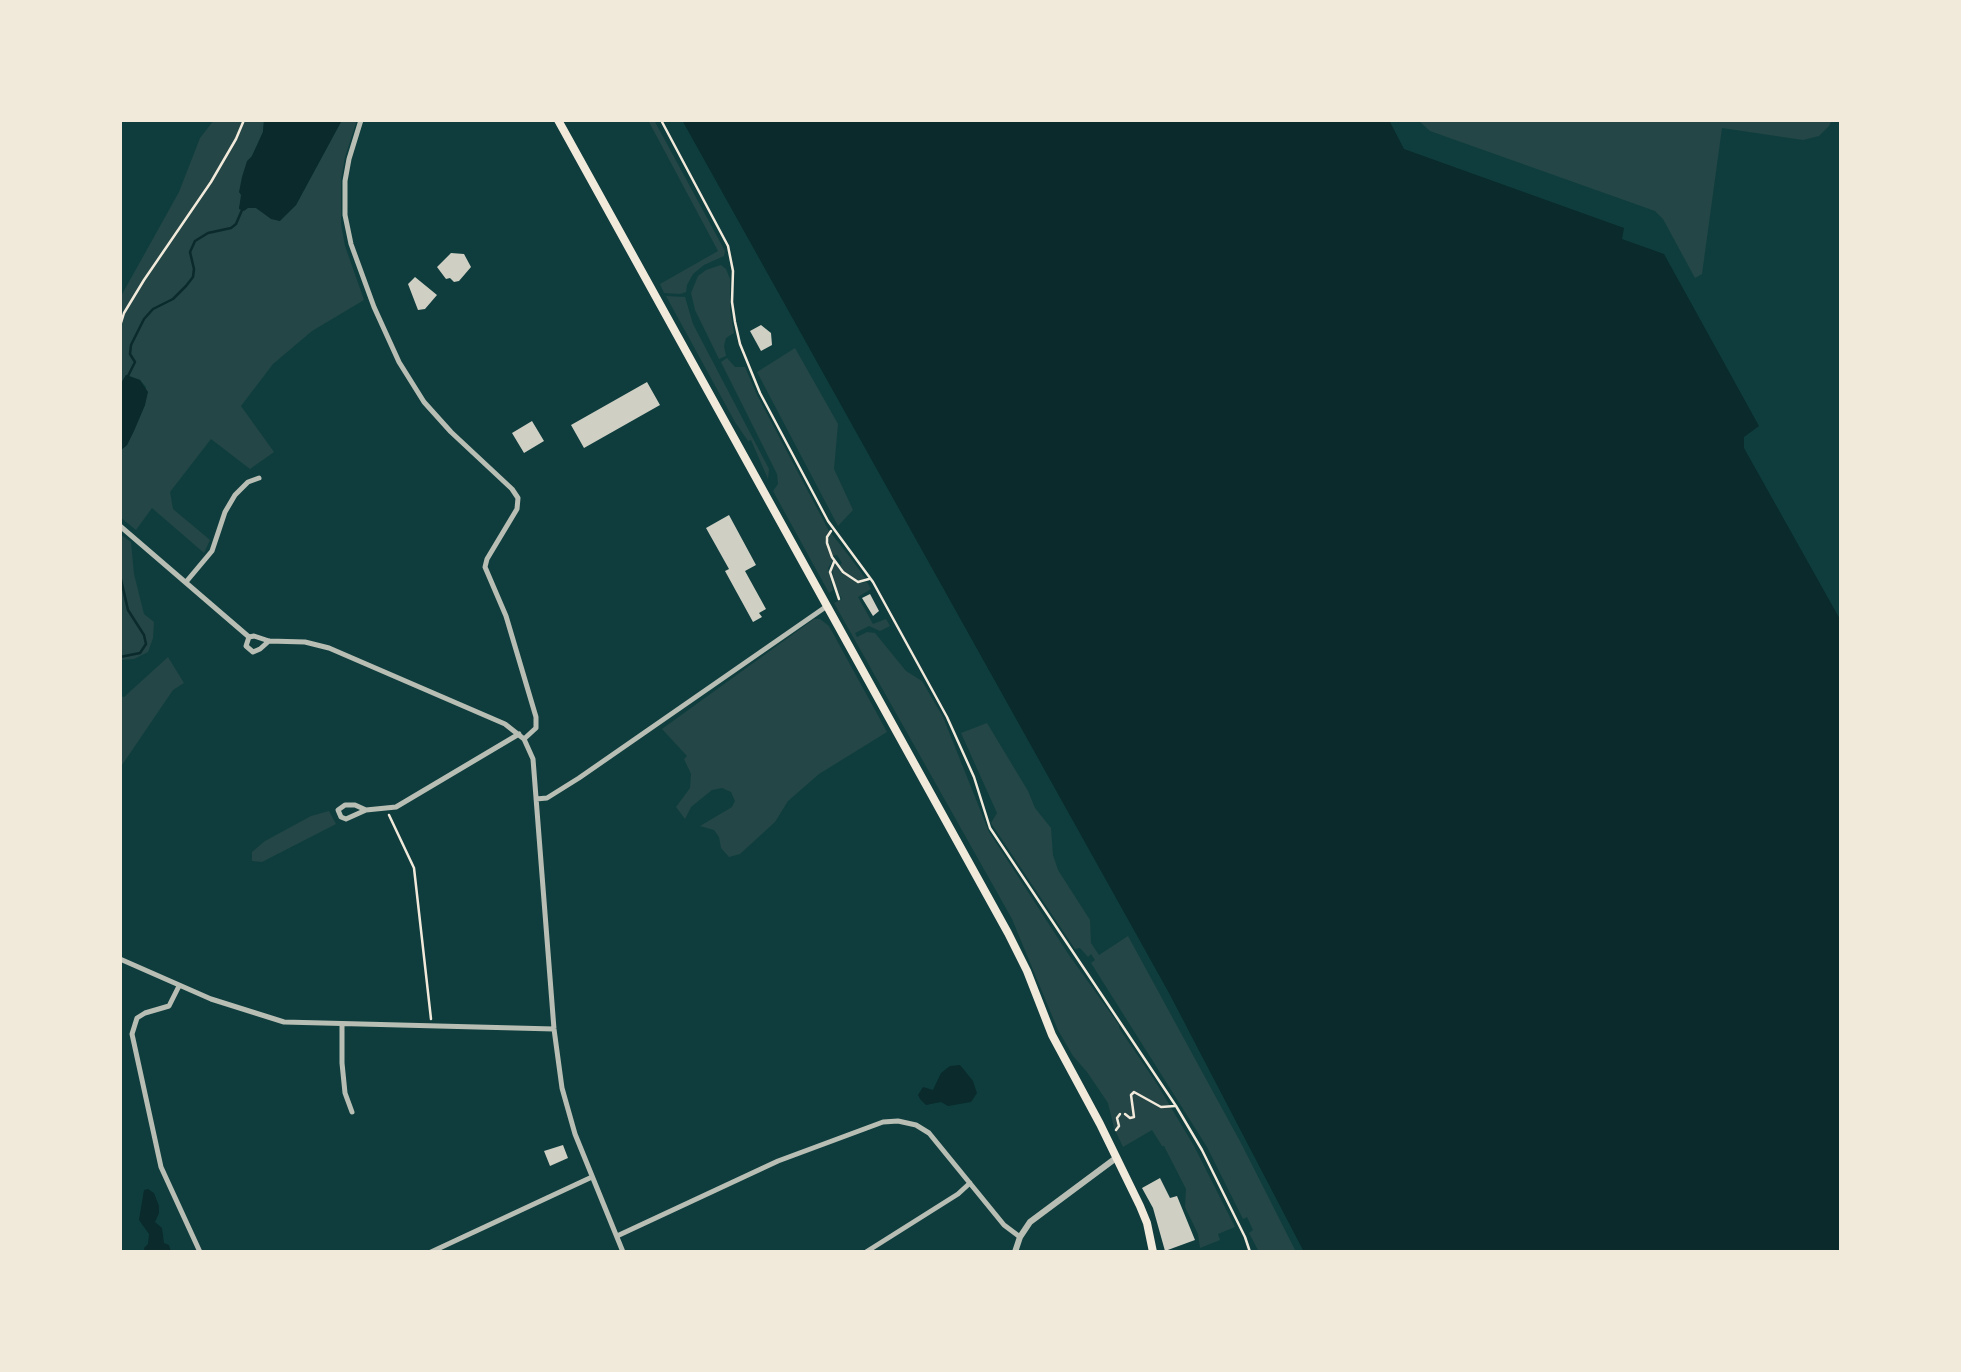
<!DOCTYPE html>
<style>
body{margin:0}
#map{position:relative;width:1961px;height:1372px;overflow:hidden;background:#0f3d3e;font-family:"Noto Sans",sans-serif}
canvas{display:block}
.frame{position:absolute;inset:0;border:122px solid #f1e9da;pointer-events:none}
</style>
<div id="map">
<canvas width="1961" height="1372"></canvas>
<div class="frame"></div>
</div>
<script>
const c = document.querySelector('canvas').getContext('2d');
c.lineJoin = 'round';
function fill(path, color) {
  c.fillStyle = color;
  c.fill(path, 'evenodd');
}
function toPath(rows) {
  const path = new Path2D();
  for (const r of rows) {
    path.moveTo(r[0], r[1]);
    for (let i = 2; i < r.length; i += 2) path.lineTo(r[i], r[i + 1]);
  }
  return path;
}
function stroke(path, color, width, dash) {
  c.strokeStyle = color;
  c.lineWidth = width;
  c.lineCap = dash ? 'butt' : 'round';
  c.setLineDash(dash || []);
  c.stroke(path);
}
fill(toPath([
 [214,120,264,120,263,132,252,156,239,208,256,208,279,221,296,205,342,120,357,120,345,157,341,180,341,224,345,246,364,300,312,331,273,364,241,406,274,452,250,469,211,439,170,492,173,509,210,540,204,553,152,508,136,530,120,517,120,451,127,445,145,405,146,387,140,380,126,375,120,385,120,298,179,192,200,138],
 [648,120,654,120,725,251,724,256,704,265,693,274,687,285,686,292,680,294,664,293,660,284,718,251],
 [1418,120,1832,120,1829,126,1819,136,1803,140,1722,128,1702,274,1695,278,1663,219,1655,211,1430,131],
 [721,265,726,269,730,279,730,308,734,333,726,338,724,346,726,356,719,359,695,310,691,293,698,276,706,270],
 [666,296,685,297,693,324,769,469,768,479,751,440,748,441,735,422],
 [795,348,838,424,834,469,853,510,838,526,757,372],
 [727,358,735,367,745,367,757,395,829,531,825,538,833,561,828,568,833,590,829,593,773,491,778,484,777,474,721,362],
 [831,533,849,556,866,579,858,581,844,572,840,565,842,563,837,555,833,556,830,547,828,539],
 [120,534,131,542,134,574,144,614,154,622,153,638,148,652,134,659,120,660],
 [835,564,842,572,857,583,867,582,871,589,858,597,873,624,886,619,890,626,880,631,869,626,855,633,857,637,867,632,875,633,906,671,922,681,943,717,989,832,1069,955,1119,1025,1119,1028,1157,1084,1194,1146,1235,1227,1218,1234,1220,1240,1200,1248,1198,1234,1185,1207,1186,1189,1164,1146,1162,1146,1152,1130,1123,1147,1114,1128,1108,1103,1087,1072,1073,1056,1058,1030,1012,919,834,603,842,599,835,585,832,569],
 [814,619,820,619,829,626,887,732,819,774,788,801,775,822,740,854,729,857,721,848,719,837,714,830,700,826,732,807,735,801,731,792,722,788,712,790,691,807,685,819,676,807,690,788,691,774,684,759,687,756,662,729],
 [168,657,184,683,173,690,120,768,120,696,124,697],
 [987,723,1028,791,1035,808,1051,828,1053,855,1058,870,1090,920,1091,943,1099,955,1128,936,1242,1145,1296,1252,1259,1252,1249,1233,1253,1230,1247,1217,1243,1219,1207,1147,1091,963,1095,960,1091,954,1088,957,1080,948,1075,949,991,823,997,813,961,733],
 [329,811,336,824,262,862,252,861,252,852,265,841,311,816]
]), '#244646');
fill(toPath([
 [264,120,342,120,296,205,280,221,271,219,256,208,248,208,244,211,239,209,241,195,239,192,242,177,247,161,252,156,263,132],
 [682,120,1389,120,1404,149,1624,228,1622,239,1664,254,1759,426,1744,437,1744,448,1841,621,1841,1252,1304,1252,1169,993],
 [126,375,140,380,148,392,145,405,134,431,127,445,120,451,120,385],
 [960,1065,973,1081,977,1093,971,1102,948,1106,941,1102,926,1105,920,1099,918,1095,923,1087,933,1090,941,1073,950,1066],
 [148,1189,154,1193,159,1206,159,1213,155,1222,162,1228,164,1243,169,1245,171,1252,145,1252,144,1248,148,1244,149,1234,139,1220,144,1190]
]), '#0a2a2b');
stroke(toPath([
 [128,376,135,362,130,354,131,345,144,319,153,309,173,299,186,286,193,277,194,269,190,252,195,241,208,233,231,228,236,224,242,210],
 [120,575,128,610,144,635,146,644,140,653,120,657]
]), '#0a2a2b', 2.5);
fill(toPath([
 [451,253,464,254,471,267,459,281,454,282,450,278,446,279,437,267],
 [415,277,437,295,425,309,418,310,408,284],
 [761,325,771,333,772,345,761,351,750,331],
 [647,382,660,405,584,448,571,425],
 [532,421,544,441,524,453,512,433],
 [729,515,756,565,745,571,766,609,759,613,762,617,753,622,725,571,729,569,706,528],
 [870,594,879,611,873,616,862,598],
 [563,1145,568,1158,550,1166,544,1151],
 [1160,1178,1170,1198,1177,1196,1195,1240,1165,1251,1153,1208,1142,1188]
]), '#cfcfc3');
stroke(toPath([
 [661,120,728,246,733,271,732,302,735,322,740,344,760,393,828,521,873,582,947,717,974,777,990,828,1176,1106,1202,1150,1245,1237,1250,1252],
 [120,326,124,313,144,280,211,182,236,139,244,120],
 [831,531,827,537,827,543,832,557,843,572,858,582,869,579],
 [834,562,830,572,839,599],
 [389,815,414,868,431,1019],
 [1125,1114,1130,1118,1134,1117,1131,1095,1134,1092,1161,1107,1175,1106],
 [1116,1130,1119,1126,1117,1118,1120,1114]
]), '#f1e9da', 2.5);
stroke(toPath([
 [361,120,349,159,345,181,345,215,351,244,374,307,399,362,424,402,451,432,512,489,518,498,517,509,487,559,485,567,506,616,536,717,536,728,524,739],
 [120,526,249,637,254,636,269,641,305,642,329,648,505,724,524,739,533,759,554,1029,562,1088,575,1134,623,1252],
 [186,582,212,551,225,512,235,495,248,482,259,478],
 [249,637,246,646,253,652,260,649,269,641],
 [536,799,547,798,579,778,827,606],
 [366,810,346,819,341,817,338,810,345,805,355,805,366,810,396,807,519,734],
 [120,959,211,999,284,1022,554,1029],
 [179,986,169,1006,145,1013,137,1018,132,1034,161,1167,200,1252],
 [342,1024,342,1063,345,1093,352,1112],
 [617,1236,778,1161,883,1122,898,1121,916,1125,929,1133,1004,1225,1020,1237],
 [431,1252,592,1177],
 [866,1252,958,1194,970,1183]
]), '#b8beb3', 5);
stroke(toPath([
 [1015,1252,1020,1237,1030,1222,1116,1158]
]), '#b8beb3', 6);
stroke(toPath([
 [558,120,1008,933,1027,971,1052,1035,1100,1124,1140,1206,1147,1223,1153,1252]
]), '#f1e9da', 8);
</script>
